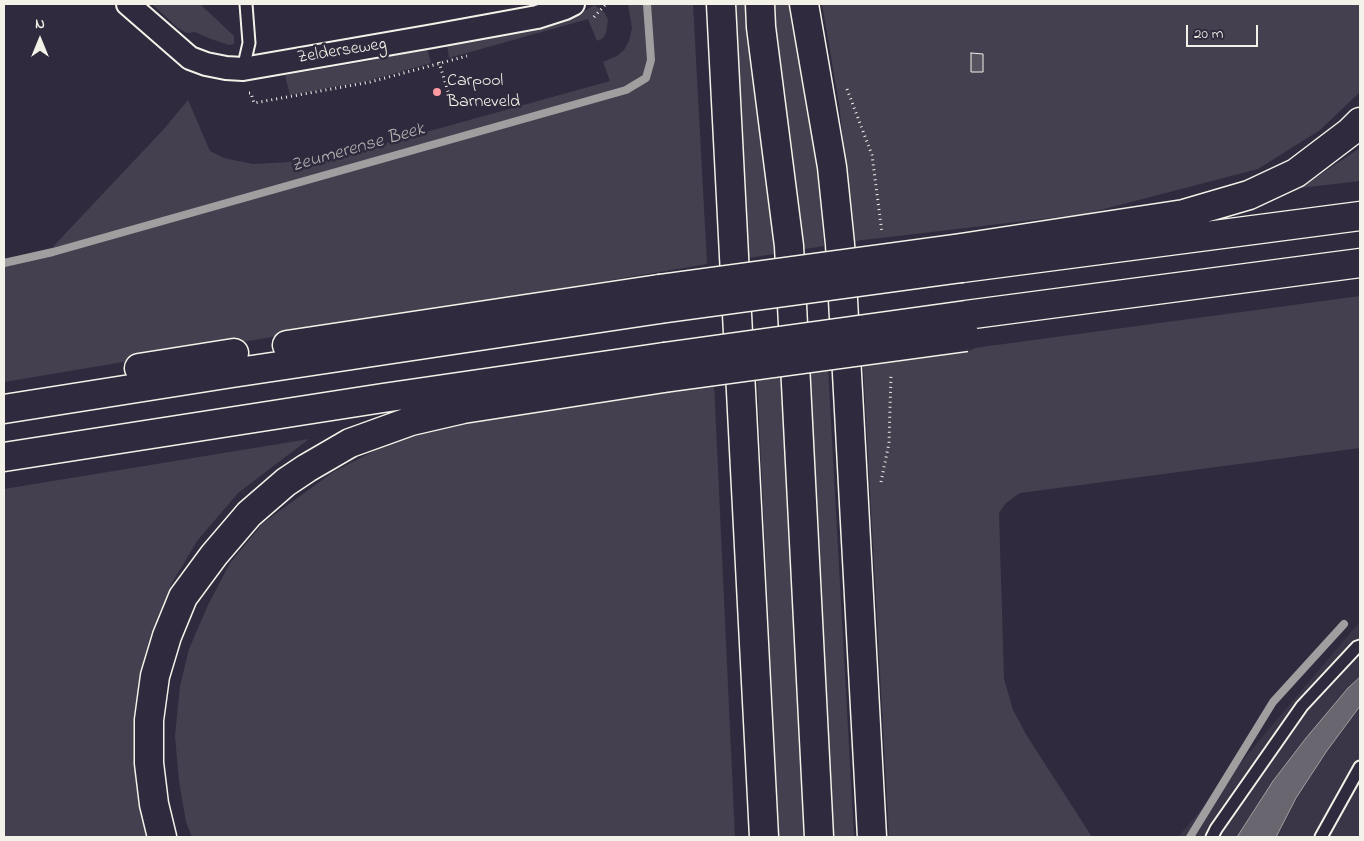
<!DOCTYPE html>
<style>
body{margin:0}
#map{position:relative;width:1364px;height:841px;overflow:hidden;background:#2f2a3d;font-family:"Indie Flower",sans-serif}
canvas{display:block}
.frame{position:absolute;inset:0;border:5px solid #f4f1e8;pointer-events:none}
.north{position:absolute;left:15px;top:15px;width:50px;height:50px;-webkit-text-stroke:4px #2f2a3d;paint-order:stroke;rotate:0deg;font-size:14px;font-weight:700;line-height:20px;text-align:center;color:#f4f1e8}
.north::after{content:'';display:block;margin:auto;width:18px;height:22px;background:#f4f1e8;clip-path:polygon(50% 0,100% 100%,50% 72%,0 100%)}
.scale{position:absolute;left:1186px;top:25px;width:72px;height:22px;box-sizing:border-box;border:2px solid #f4f1e8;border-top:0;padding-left:6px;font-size:15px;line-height:18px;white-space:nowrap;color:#f4f1e8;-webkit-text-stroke:4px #2f2a3d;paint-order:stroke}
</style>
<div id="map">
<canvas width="1364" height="841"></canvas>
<div class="frame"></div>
<div class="north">N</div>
<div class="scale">20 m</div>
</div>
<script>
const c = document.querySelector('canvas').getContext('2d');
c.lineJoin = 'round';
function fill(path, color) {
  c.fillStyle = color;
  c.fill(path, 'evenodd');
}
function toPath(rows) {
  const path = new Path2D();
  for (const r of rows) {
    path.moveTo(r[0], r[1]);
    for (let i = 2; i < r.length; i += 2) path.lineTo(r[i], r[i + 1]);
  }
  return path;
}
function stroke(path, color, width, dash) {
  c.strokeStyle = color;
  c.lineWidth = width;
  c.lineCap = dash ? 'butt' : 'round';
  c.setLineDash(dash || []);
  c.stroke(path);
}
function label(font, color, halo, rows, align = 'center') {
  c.font = font + ' "Indie Flower",sans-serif';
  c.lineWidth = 5;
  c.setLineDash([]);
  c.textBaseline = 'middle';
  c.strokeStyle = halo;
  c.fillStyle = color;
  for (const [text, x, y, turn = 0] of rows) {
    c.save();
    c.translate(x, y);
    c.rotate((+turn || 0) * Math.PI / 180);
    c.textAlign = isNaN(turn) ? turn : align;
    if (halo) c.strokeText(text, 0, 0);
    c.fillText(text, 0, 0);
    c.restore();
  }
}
fill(toPath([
 [1360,623,1360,837,1178,837,1356,626]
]), '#3b3647');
fill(toPath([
 [152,4,200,4,234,36,234,44,229,45,211,39,195,32,187,33,178,28],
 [628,4,693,4,707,264,4,382,4,261,48,252,163,130,188,100,210,151,224,158,253,164,272,163,288,162,383,144,610,81,603,62,617,56,624,50,629,41,632,29],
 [736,4,754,4,770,166,774,254,748,258],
 [770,4,791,4,807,93,819,179,824,246,799,250],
 [822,4,1360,4,1360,92,1320,130,1258,169,1085,214,855,241,839,104],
 [594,5,605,13,608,20,606,33,603,38,597,41,588,19,449,58,447,45,545,28,577,16],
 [427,48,431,63,367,81,290,95,285,75,364,62],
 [1360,147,1360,181,1300,188,1357,150],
 [1360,296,1360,448,1020,493,1006,503,999,513,1004,679,1013,710,1027,736,1092,837,889,837,863,363],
 [828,368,854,837,826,837,803,371],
 [782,374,810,837,779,837,757,377],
 [714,383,735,837,192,837,186,822,179,781,175,736,180,686,189,649,208,605,230,563,263,523,333,472,390,443,424,422],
 [309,439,238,493,197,541,171,585,152,630,140,673,134,727,136,785,146,837,4,837,4,489]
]), '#454050');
const water = toPath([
 [1360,677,1360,706,1326,752,1296,798,1276,837,1237,837,1273,781,1306,738,1348,688,1360,677]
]);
fill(water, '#6a6670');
stroke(water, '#a19ea0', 1);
stroke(toPath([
 [4,263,53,252,626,90,646,78,651,60,647,4],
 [1190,837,1273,702,1344,624]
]), '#a19ea0', 8);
const building = toPath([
 [971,53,983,54,983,72,971,72,971,53]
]);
fill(building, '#56525f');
stroke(building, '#f4f1e8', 1);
const service = toPath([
 [243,69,249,43,246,4],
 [1212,837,1216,829,1302,706,1357,647,1360,646],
 [1321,837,1360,767]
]);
const minor = toPath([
 [128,4,190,58,206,64,226,68,243,69,433,36,537,17,565,8,573,4]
]);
const secondary = toPath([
 [760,4,761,27,789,246,819,837]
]);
const trunk = toPath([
 [721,4,764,837]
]);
const motorway = toPath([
 [804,4,832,167,840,244,872,837],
 [961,248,1184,214,1249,195,1296,173,1350,132,1360,122],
 [962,268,1360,216],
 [966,315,1360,263],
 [287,345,659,289],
 [139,368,234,353],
 [4,409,232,373,660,309],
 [4,457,383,398,664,357],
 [162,837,154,804,149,763,149,720,155,676,167,636,183,597,214,555,249,514,286,482,307,468,350,443,411,421,463,409,664,378]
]);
stroke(service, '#f4f1e8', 15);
stroke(minor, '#f4f1e8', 26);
stroke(secondary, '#f4f1e8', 31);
stroke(trunk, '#f4f1e8', 31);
stroke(motorway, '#f4f1e8', 31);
stroke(toPath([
 [594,17,606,4],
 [439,62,449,95],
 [847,89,872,155,882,233],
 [249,93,251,93,254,103,370,82,467,56],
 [881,482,889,443,891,374]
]), '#f4f1e8', 3, [1, 4]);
stroke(service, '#2f2a3d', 11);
stroke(minor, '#2f2a3d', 22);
stroke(secondary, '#2f2a3d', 28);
stroke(trunk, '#2f2a3d', 28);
stroke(motorway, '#2f2a3d', 28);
const motorwayBridge = toPath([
 [659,289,961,248],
 [660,309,962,268],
 [664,357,966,315],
 [664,378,966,337]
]);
stroke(motorwayBridge, '#f4f1e8', 31, []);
stroke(motorwayBridge, '#2f2a3d', 28);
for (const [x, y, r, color] of [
 [437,92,5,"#ff9aa2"]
]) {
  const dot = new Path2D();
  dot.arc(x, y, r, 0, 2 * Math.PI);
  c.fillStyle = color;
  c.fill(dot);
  stroke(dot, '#2f2a3d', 2);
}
label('18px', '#f4f1e8', '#2f2a3d', [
 ["Zelderseweg",342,52,-9]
]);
label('18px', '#f4f1e8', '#2f2a3d', [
 ["Carpool",447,82],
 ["Barneveld",447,103]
], 'left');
label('italic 19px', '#b6b2b2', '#2f2a3d', [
 ["Zeumerense Beek",358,149,-16]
]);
</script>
